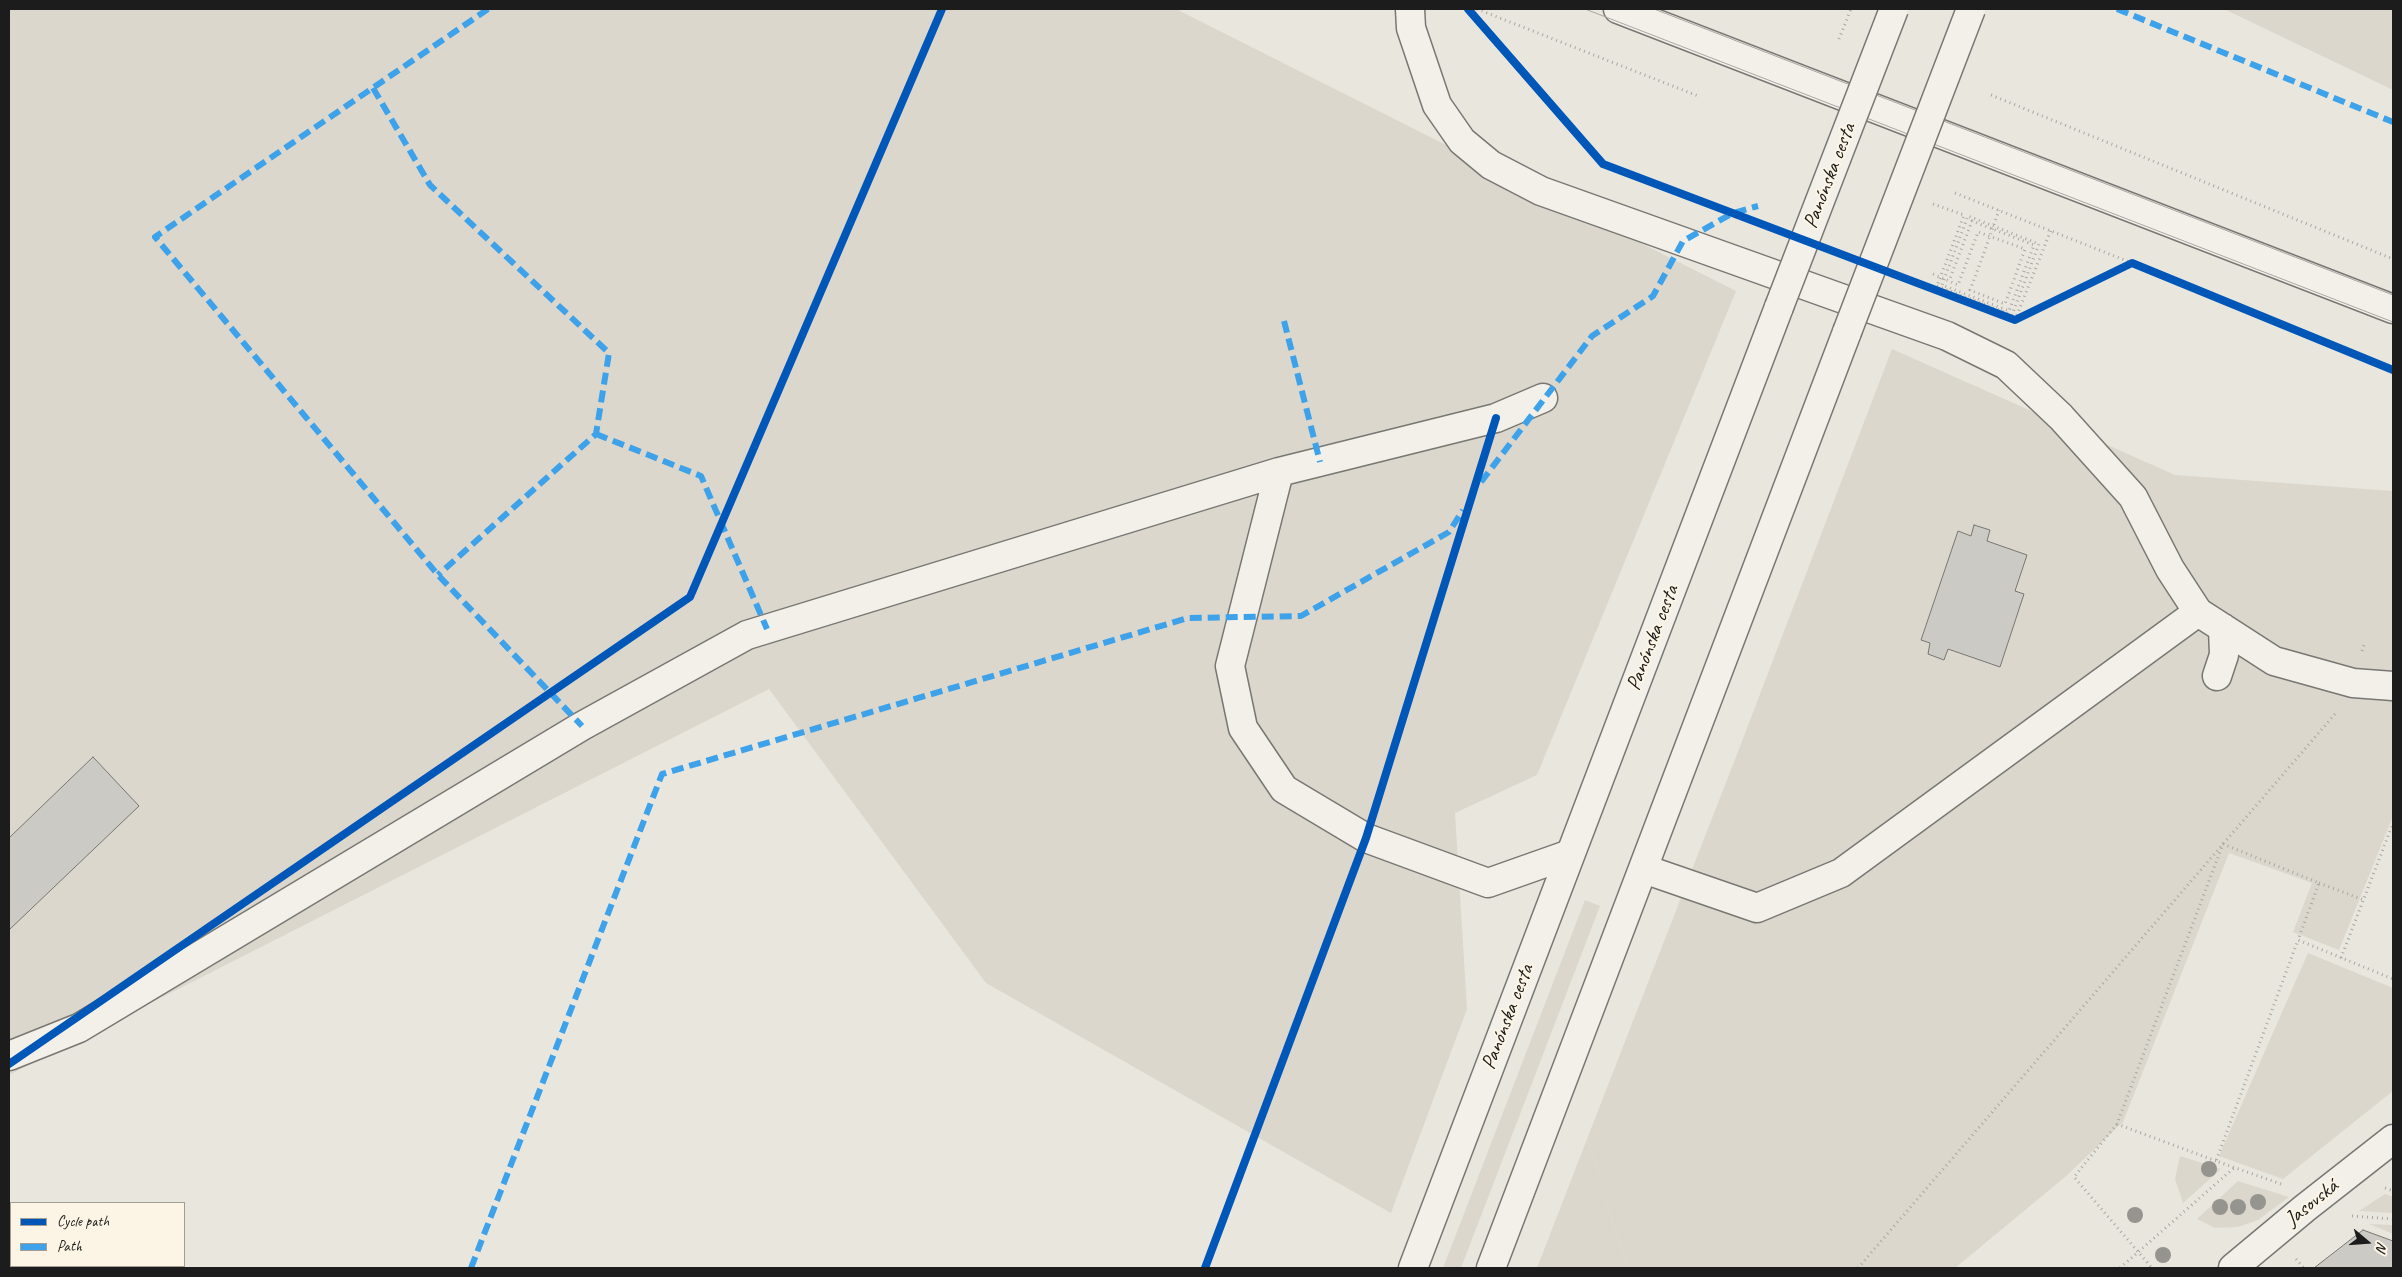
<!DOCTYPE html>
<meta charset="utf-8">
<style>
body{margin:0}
#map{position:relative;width:2402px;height:1277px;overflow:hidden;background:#e9e6de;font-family:Caveat,sans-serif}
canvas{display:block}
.frame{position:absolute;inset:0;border:10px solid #1c1c1c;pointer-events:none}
.legend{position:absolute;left:10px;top:1202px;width:175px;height:65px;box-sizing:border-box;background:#fcf5e5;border:1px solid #a29e95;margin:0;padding:6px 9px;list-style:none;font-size:15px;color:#1c1c1c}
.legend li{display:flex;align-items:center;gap:10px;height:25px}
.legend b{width:25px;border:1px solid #a29e95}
.north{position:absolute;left:2342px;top:1217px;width:50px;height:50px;-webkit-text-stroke:4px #fcf5e5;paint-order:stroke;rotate:108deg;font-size:14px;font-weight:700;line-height:20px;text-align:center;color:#1c1c1c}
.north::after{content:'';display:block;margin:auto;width:18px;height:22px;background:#1c1c1c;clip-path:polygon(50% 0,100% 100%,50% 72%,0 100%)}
</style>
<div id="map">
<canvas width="2402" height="1277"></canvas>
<div class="frame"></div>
<ul class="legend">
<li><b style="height:6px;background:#0057b8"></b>Cycle path</li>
<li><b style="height:6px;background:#3da2ea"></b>Path</li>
</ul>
<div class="north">N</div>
</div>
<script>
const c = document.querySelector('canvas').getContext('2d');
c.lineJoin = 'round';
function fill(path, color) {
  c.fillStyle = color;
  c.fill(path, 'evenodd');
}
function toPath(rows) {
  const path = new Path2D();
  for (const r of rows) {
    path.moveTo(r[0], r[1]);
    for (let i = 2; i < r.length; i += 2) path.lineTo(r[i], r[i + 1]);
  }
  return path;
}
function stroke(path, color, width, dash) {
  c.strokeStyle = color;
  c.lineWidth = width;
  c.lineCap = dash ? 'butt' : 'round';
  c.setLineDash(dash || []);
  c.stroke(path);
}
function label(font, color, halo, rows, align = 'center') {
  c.font = font + ' Caveat,sans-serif';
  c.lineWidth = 4;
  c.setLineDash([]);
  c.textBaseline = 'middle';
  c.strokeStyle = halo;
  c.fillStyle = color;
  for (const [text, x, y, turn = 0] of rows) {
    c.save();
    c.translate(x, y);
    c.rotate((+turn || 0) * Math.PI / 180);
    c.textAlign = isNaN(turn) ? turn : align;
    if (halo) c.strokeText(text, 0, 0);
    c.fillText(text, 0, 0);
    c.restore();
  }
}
fill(toPath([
 [1587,1139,1628,1268,1537,1268]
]), '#dbd7cd');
fill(toPath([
 [9,9,1176,9,1736,291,1537,775,1455,813,1467,1009,1391,1213,986,983,769,689,9,1075],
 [2224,9,2393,9,2393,90],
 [1892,349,2175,475,2393,491,2393,816,2339,950,2293,932,2312,883,2229,853,2123,1122,2065,1177,1955,1268,1628,1268,1587,1139,1739,749],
 [1585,900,1600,906,1461,1268,1443,1268],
 [2308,953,2393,988,2393,1091,2283,1179,2219,1156],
 [2180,1156,2221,1169,2183,1203,2175,1179],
 [2238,1181,2289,1197,2258,1220,2238,1227,2215,1228,2197,1219],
 [2385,1194,2393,1197,2393,1213,2359,1211],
 [2369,1224,2393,1225,2393,1234]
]), '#dbd7cc');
const building = toPath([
 [1974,525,1990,530,1987,541,2027,555,2015,591,2024,594,2000,667,1948,649,1944,660,1928,654,1930,643,1921,640,1958,531,1971,536,1974,525],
 [93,757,139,806,9,930,9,838,93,757],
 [2363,1230,2393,1241,2393,1268,2314,1268,2363,1230]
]);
fill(building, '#cccac4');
stroke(building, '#787773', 1);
const minor = toPath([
 [1410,9,1411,28,1437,105,1462,141,1491,165,1541,191,1947,336,2006,365,2061,417,2133,497,2170,569,2198,612,2274,661,2353,683,2393,686],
 [1618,9,2393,309],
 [1279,472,1230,666,1243,728,1284,789,1366,838,1488,883,1570,854],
 [2217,676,2224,655,2223,628],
 [1644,869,1757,908,1841,873,2198,612],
 [9,1056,79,1028,582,726,747,635,1279,472,1496,418,1543,398],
 [2233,1268,2305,1208,2393,1139]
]);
const major = toPath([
 [1413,1268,1779,307],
 [1491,1268,1847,332]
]);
stroke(minor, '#787773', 31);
stroke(major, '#787773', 31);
stroke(toPath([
 [1477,9,1698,96],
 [1839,39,1851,9],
 [1991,95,2393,259],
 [1955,193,2132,263],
 [1933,204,1964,215,1937,286],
 [1984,253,1999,210],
 [2015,320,2051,230],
 [2362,651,2365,642],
 [2319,883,2364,900],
 [2341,958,2393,823],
 [2117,1124,2074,1177,2152,1268],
 [2216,1161,2117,1124,2223,844,2319,883,2298,940,2393,979],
 [2281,1184,2216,1161,2298,940],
 [2385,1188,2393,1191],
 [2352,1216,2393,1219],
 [2296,1259,2304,1268],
 [1858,1268,2335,714],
 [2120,1268,2235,1167]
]), '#a9a7a3', 3, [1, 4]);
stroke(minor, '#f3f0ea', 28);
stroke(major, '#f3f0ea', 28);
stroke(toPath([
 [1585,9,2393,322],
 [1654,9,2393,295]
]), '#a9a7a3', 1);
const majorBridge = toPath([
 [1779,307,1894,9],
 [1847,332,1971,9]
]);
stroke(majorBridge, '#787773', 31, []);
stroke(toPath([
 [1933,274,1958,285,1978,232,2025,249,2005,304,1970,290,1984,253],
 [1937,286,2012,315,2039,244,1968,216,1942,285,2009,311,2034,245,1972,221,1949,281]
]), '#a9a7a3', 3, [1, 4]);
stroke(majorBridge, '#f3f0ea', 28);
stroke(toPath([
 [488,9,155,237,438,575,582,726],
 [2117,9,2393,122],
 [373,88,430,185,609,353,596,434,438,575],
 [1284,321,1320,462],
 [596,434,701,476,767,629],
 [1481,482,1592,336,1653,296,1683,241,1733,213,1758,206],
 [471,1268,662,774,1188,618,1301,616,1449,532,1463,510]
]), '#3da2ea', 6, [12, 6]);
stroke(toPath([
 [1468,9,1603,164,2015,320,2132,263,2393,370],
 [9,1064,690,597,942,9],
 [1205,1268,1366,838,1496,418]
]), '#0057b8', 8);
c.fillStyle = '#96948e';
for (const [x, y] of [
 [2209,1169],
 [2258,1202],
 [2220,1207],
 [2238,1207],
 [2135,1215],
 [2163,1255]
]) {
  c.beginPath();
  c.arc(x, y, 8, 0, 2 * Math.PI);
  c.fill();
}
label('21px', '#1c1c1c', '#fcf5e5', [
 ["Panónska cesta",1830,176,-69],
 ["Panónska cesta",1653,638,-69],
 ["Panónska cesta",1508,1017,-69],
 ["Jasovská",2312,1203,-39]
]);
</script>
